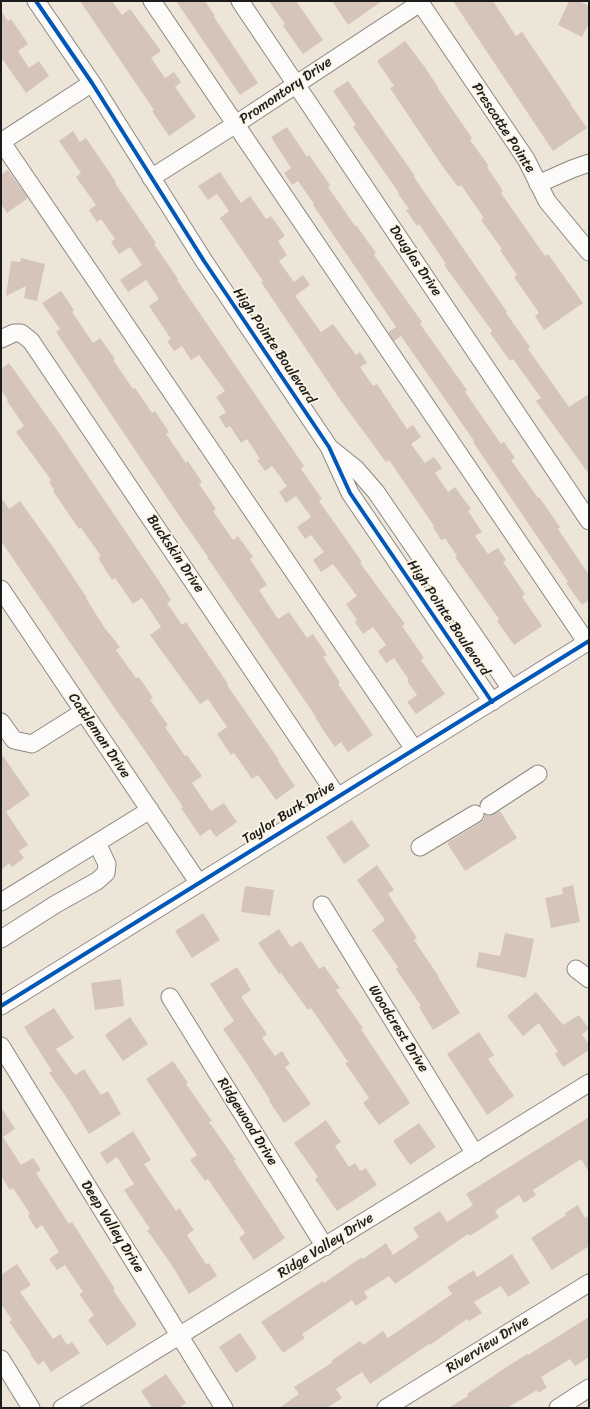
<!DOCTYPE html>
<style>
body{margin:0}
#map{position:relative;width:590px;height:1409px;overflow:hidden;background:#ede6d8;font-family:Sriracha,sans-serif}
canvas{display:block}
.frame{position:absolute;inset:0;border:2px solid #1c1c1c;pointer-events:none}
</style>
<div id="map">
<canvas width="590" height="1409"></canvas>
<div class="frame"></div>
</div>
<script>
const c = document.querySelector('canvas').getContext('2d');
c.lineJoin = 'round';
function fill(path, color) {
  c.fillStyle = color;
  c.fill(path, 'evenodd');
}
function toPath(rows) {
  const path = new Path2D();
  for (const r of rows) {
    path.moveTo(r[0], r[1]);
    for (let i = 2; i < r.length; i += 2) path.lineTo(r[i], r[i + 1]);
  }
  return path;
}
function stroke(path, color, width, dash) {
  c.strokeStyle = color;
  c.lineWidth = width;
  c.lineCap = dash ? 'butt' : 'round';
  c.setLineDash(dash || []);
  c.stroke(path);
}
function label(font, color, halo, rows, align = 'center') {
  c.font = font + ' Sriracha,sans-serif';
  c.lineWidth = 3.5;
  c.setLineDash([]);
  c.textBaseline = 'middle';
  c.strokeStyle = halo;
  c.fillStyle = color;
  for (const [text, x, y, turn = 0] of rows) {
    c.save();
    c.translate(x, y);
    c.rotate((+turn || 0) * Math.PI / 180);
    c.textAlign = isNaN(turn) ? turn : align;
    if (halo) c.strokeText(text, 0, 0);
    c.fillText(text, 0, 0);
    c.restore();
  }
}
fill(toPath([
 [80,1,112,1,122,15,130,9,161,51,151,58,165,78,174,72,181,82,175,87,196,117,169,136,152,111,154,110],
 [176,1,205,1,215,16,214,17,258,83,240,95],
 [269,1,296,1,323,40,303,54,283,26,285,24],
 [332,1,382,1,348,25],
 [453,1,493,1,516,36,522,32,571,104,570,104,587,128,553,151],
 [569,1,579,1,589,6,589,23,582,37,558,25],
 [1,11,8,21,11,19,28,44,18,51,29,68,39,61,49,76,26,93,1,57],
 [405,41,424,66,438,87,437,87,472,138,470,140,489,166,487,167,503,191,501,193,545,256,548,254,583,303,544,330,535,316,539,313,514,277,517,275,500,250,502,249,481,220,484,218,461,185,458,187,443,167,390,88,394,86,377,61],
 [348,81,415,176,414,177,507,312,506,313,530,347,528,349,569,407,589,394,589,474,536,401,541,398,513,359,510,361,490,333,492,331,444,265,446,264,419,224,417,226,406,210,409,209,398,194,399,193,353,127,356,125,333,91],
 [287,127,307,157,309,155,330,185,328,187,355,226,356,225,376,253,374,255,422,322,420,324,467,390,465,392,501,444,504,442,515,458,511,460,538,498,539,497,560,527,558,529,589,575,589,600,582,605,566,583,568,582,473,442,474,441,401,336,394,341,388,332,396,327,313,205,314,204,298,181,292,185,284,173,291,168,271,137],
 [73,131,80,142,86,138,116,182,115,183,156,243,154,244,178,279,177,280,304,466,301,469,322,499,319,501,362,562,360,563,405,624,402,626,424,658,421,660,445,694,416,714,407,702,417,695,407,681,409,680,394,658,386,663,378,651,386,645,373,627,363,634,355,622,357,620,346,604,357,596,333,564,321,572,313,560,324,552,311,535,305,539,297,527,311,517,296,496,286,503,279,492,287,486,272,466,265,471,257,460,260,459,247,439,241,443,230,426,226,428,219,417,226,412,216,397,225,391,199,355,191,360,182,346,174,351,167,341,171,339,149,306,159,299,146,280,128,292,120,280,142,265,130,247,119,254,111,242,115,239,101,219,97,222,89,210,96,205,76,177,81,173,59,141],
 [8,170,28,198,7,213,1,204,1,175],
 [220,172,241,203,250,196,266,219,271,216,285,236,278,241,287,255,279,261,294,282,303,275,310,285,295,296,321,332,333,324,356,355,360,352,367,363,360,367,373,386,377,384,407,429,413,425,421,437,411,444,425,463,434,457,442,468,435,473,448,492,455,487,471,509,468,511,482,532,475,536,488,554,498,548,506,560,503,562,525,594,522,597,542,626,514,645,497,621,499,619,455,557,457,556,445,538,441,540,433,527,434,526,389,460,386,462,341,401,261,282,263,281,220,218,229,211,217,194,208,200,198,186],
 [21,258,45,264,37,301,24,298,26,286,6,296,11,261,20,262],
 [61,291,74,310,72,312,93,343,100,338,115,359,113,360,133,389,135,388,152,413,155,411,169,432,166,434,186,463,188,461,202,482,199,484,216,509,213,511,233,540,238,536,253,557,250,559,267,585,259,590,278,619,289,612,307,638,313,634,327,655,323,657,340,682,338,684,373,735,348,752,341,742,335,747,323,730,315,717,316,717,207,557,208,557,180,517,56,332,60,329,42,303],
 [9,363,59,433,161,584,171,600,167,603,182,625,186,622,228,684,227,685,279,760,278,761,295,786,276,800,258,775,252,779,234,753,231,755,217,734,227,727,208,699,200,704,150,635,161,627,142,598,133,604,115,578,112,580,98,558,101,556,81,528,79,529,53,491,54,490,49,482,51,480,16,432,24,426,7,401,8,400,1,390,1,369],
 [1,497,9,509,20,501,53,547,87,598,86,598,104,627,120,647,116,650,136,678,139,677,153,698,150,700,168,725,165,727,185,756,187,755,202,776,192,783,211,811,224,803,237,822,216,837,210,829,200,836,181,808,183,807,143,748,123,719,122,719,1,541],
 [1,753,30,795,6,812,28,845,19,851,24,858,12,867,9,863,1,870],
 [500,811,517,838,465,871,447,843,480,823,484,819,485,815,490,816],
 [352,820,370,846,344,864,326,837],
 [377,865,394,890,388,894,417,938,414,940,439,977,438,977,460,1013,433,1030,419,1007,421,1006,396,969,398,967,372,930,385,920,357,880],
 [573,885,580,922,551,928,545,898,563,894,562,888],
 [245,886,274,890,270,916,241,912],
 [203,913,220,940,192,958,175,931],
 [279,929,291,947,301,941,319,969,324,966,340,988,336,990,363,1028,361,1029,410,1103,379,1125,363,1103,369,1098,345,1063,348,1062,311,1008,308,1010,281,973,279,974,258,943],
 [505,933,534,939,526,978,476,967,479,952,500,956],
 [237,967,251,990,241,997,267,1034,262,1038,275,1056,282,1051,290,1064,285,1067,311,1104,284,1123,269,1101,270,1100,245,1061,223,1029,234,1021,210,984],
 [121,979,124,1006,95,1010,91,983],
 [536,992,563,1025,579,1015,589,1029,582,1034,589,1045,589,1050,563,1067,555,1054,558,1052,539,1023,523,1036,507,1016],
 [54,1008,74,1038,56,1049,75,1075,84,1069,101,1095,108,1091,121,1114,89,1134,67,1098,49,1073,52,1071,24,1027],
 [130,1017,148,1044,123,1061,105,1035],
 [479,1032,494,1055,488,1059,514,1096,487,1115,447,1054],
 [173,1061,188,1083,186,1084,212,1121,209,1122,236,1160,234,1161,285,1238,254,1260,239,1238,245,1233,208,1179,205,1181,190,1160,197,1155,146,1079],
 [1,1107,15,1129,3,1137,21,1165,33,1158,41,1170,36,1173,69,1224,72,1222,115,1289,113,1290,137,1325,107,1346,88,1320,94,1315,79,1294,83,1292,65,1265,57,1270,49,1259,59,1252,42,1225,36,1229,28,1216,30,1214,13,1188,10,1190,1,1176],
 [589,1117,589,1172,581,1159,533,1190,536,1195,524,1203,519,1195,495,1211,499,1217,470,1236,468,1234,395,1284,389,1276,364,1292,368,1298,356,1306,352,1300,302,1334,305,1338,283,1353,261,1322,323,1281,324,1283,362,1257,363,1259,386,1243,393,1255,419,1237,413,1228,440,1211,447,1222,473,1205,466,1194],
 [326,1120,341,1142,335,1146,349,1167,355,1163,360,1171,366,1168,377,1185,337,1211,315,1179,318,1177,294,1143],
 [419,1123,436,1147,410,1165,393,1141],
 [133,1131,151,1160,144,1164,176,1211,179,1208,194,1230,187,1235,206,1264,209,1263,217,1276,189,1294,173,1267,147,1230,150,1229,124,1190,134,1184,117,1157,107,1164,100,1153],
 [578,1205,585,1218,589,1216,589,1246,552,1270,531,1238,566,1215,565,1213],
 [512,1254,530,1283,508,1297,501,1286,474,1302,482,1313,469,1321,467,1319,430,1345,429,1344,370,1384,362,1372,336,1389,342,1398,327,1408,279,1408,299,1394,294,1387,333,1362,331,1361,360,1341,363,1345,383,1331,388,1338,452,1294,447,1287,474,1270,477,1277],
 [17,1264,31,1285,20,1292,53,1339,60,1334,67,1345,72,1342,80,1353,51,1372,44,1361,38,1365,30,1354,31,1353,9,1322,12,1320,1,1304,1,1275],
 [589,1317,589,1357,575,1366,570,1359,541,1377,547,1388,538,1393,537,1390,507,1408,448,1408,468,1396,467,1394,502,1370,527,1354,528,1355],
 [240,1333,257,1358,236,1373,219,1347],
 [166,1374,186,1403,179,1408,152,1408,141,1391]
]), '#d5c4ba');
const minor = toPath([
 [36,1,92,83,204,261,329,447,350,493,492,702],
 [152,1,587,643],
 [240,1,589,521],
 [419,1,526,159,547,201,589,252],
 [1,141,414,749],
 [1,142,92,83],
 [151,178,236,124,420,3],
 [538,184,572,169,589,163],
 [1,339,14,333,21,333,31,341,337,796],
 [331,449,356,469,376,492,511,689],
 [1,589,198,882],
 [1,722,14,740,32,744,83,712],
 [489,806,538,774],
 [420,847,475,814],
 [1,902,150,810],
 [322,905,475,1154],
 [1,939,56,904,97,881,106,873,107,864,97,843],
 [576,969,589,979],
 [170,997,325,1247],
 [1,1006,589,641],
 [1,1046,224,1408],
 [1,1359,31,1408],
 [62,1408,589,1083],
 [386,1408,589,1283],
 [558,1408,589,1388]
]);
stroke(minor, '#8b8781', 19);
stroke(minor, '#fcfbf9', 17);
stroke(toPath([
 [36,1,92,83,204,261,329,447,350,493,492,702],
 [1,1006,589,641]
]), '#0057b8', 4);
label('14px', '#1c1c1c', '#fcf5e5', [
 ["Promontory Drive",286,91,-34],
 ["Prescotte Pointe",503,128,57],
 ["Douglas Drive",415,261,56],
 ["High Pointe Boulevard",274,346,56],
 ["Buckskin Drive",175,554,56],
 ["High Pointe Boulevard",448,618,56],
 ["Cattleman Drive",99,736,56],
 ["Taylor Burk Drive",289,813,-32],
 ["Woodcrest Drive",398,1029,58],
 ["Ridgewood Drive",247,1122,58],
 ["Deep Valley Drive",112,1227,58],
 ["Ridge Valley Drive",326,1246,-32],
 ["Riverview Drive",488,1345,-32]
]);
</script>
